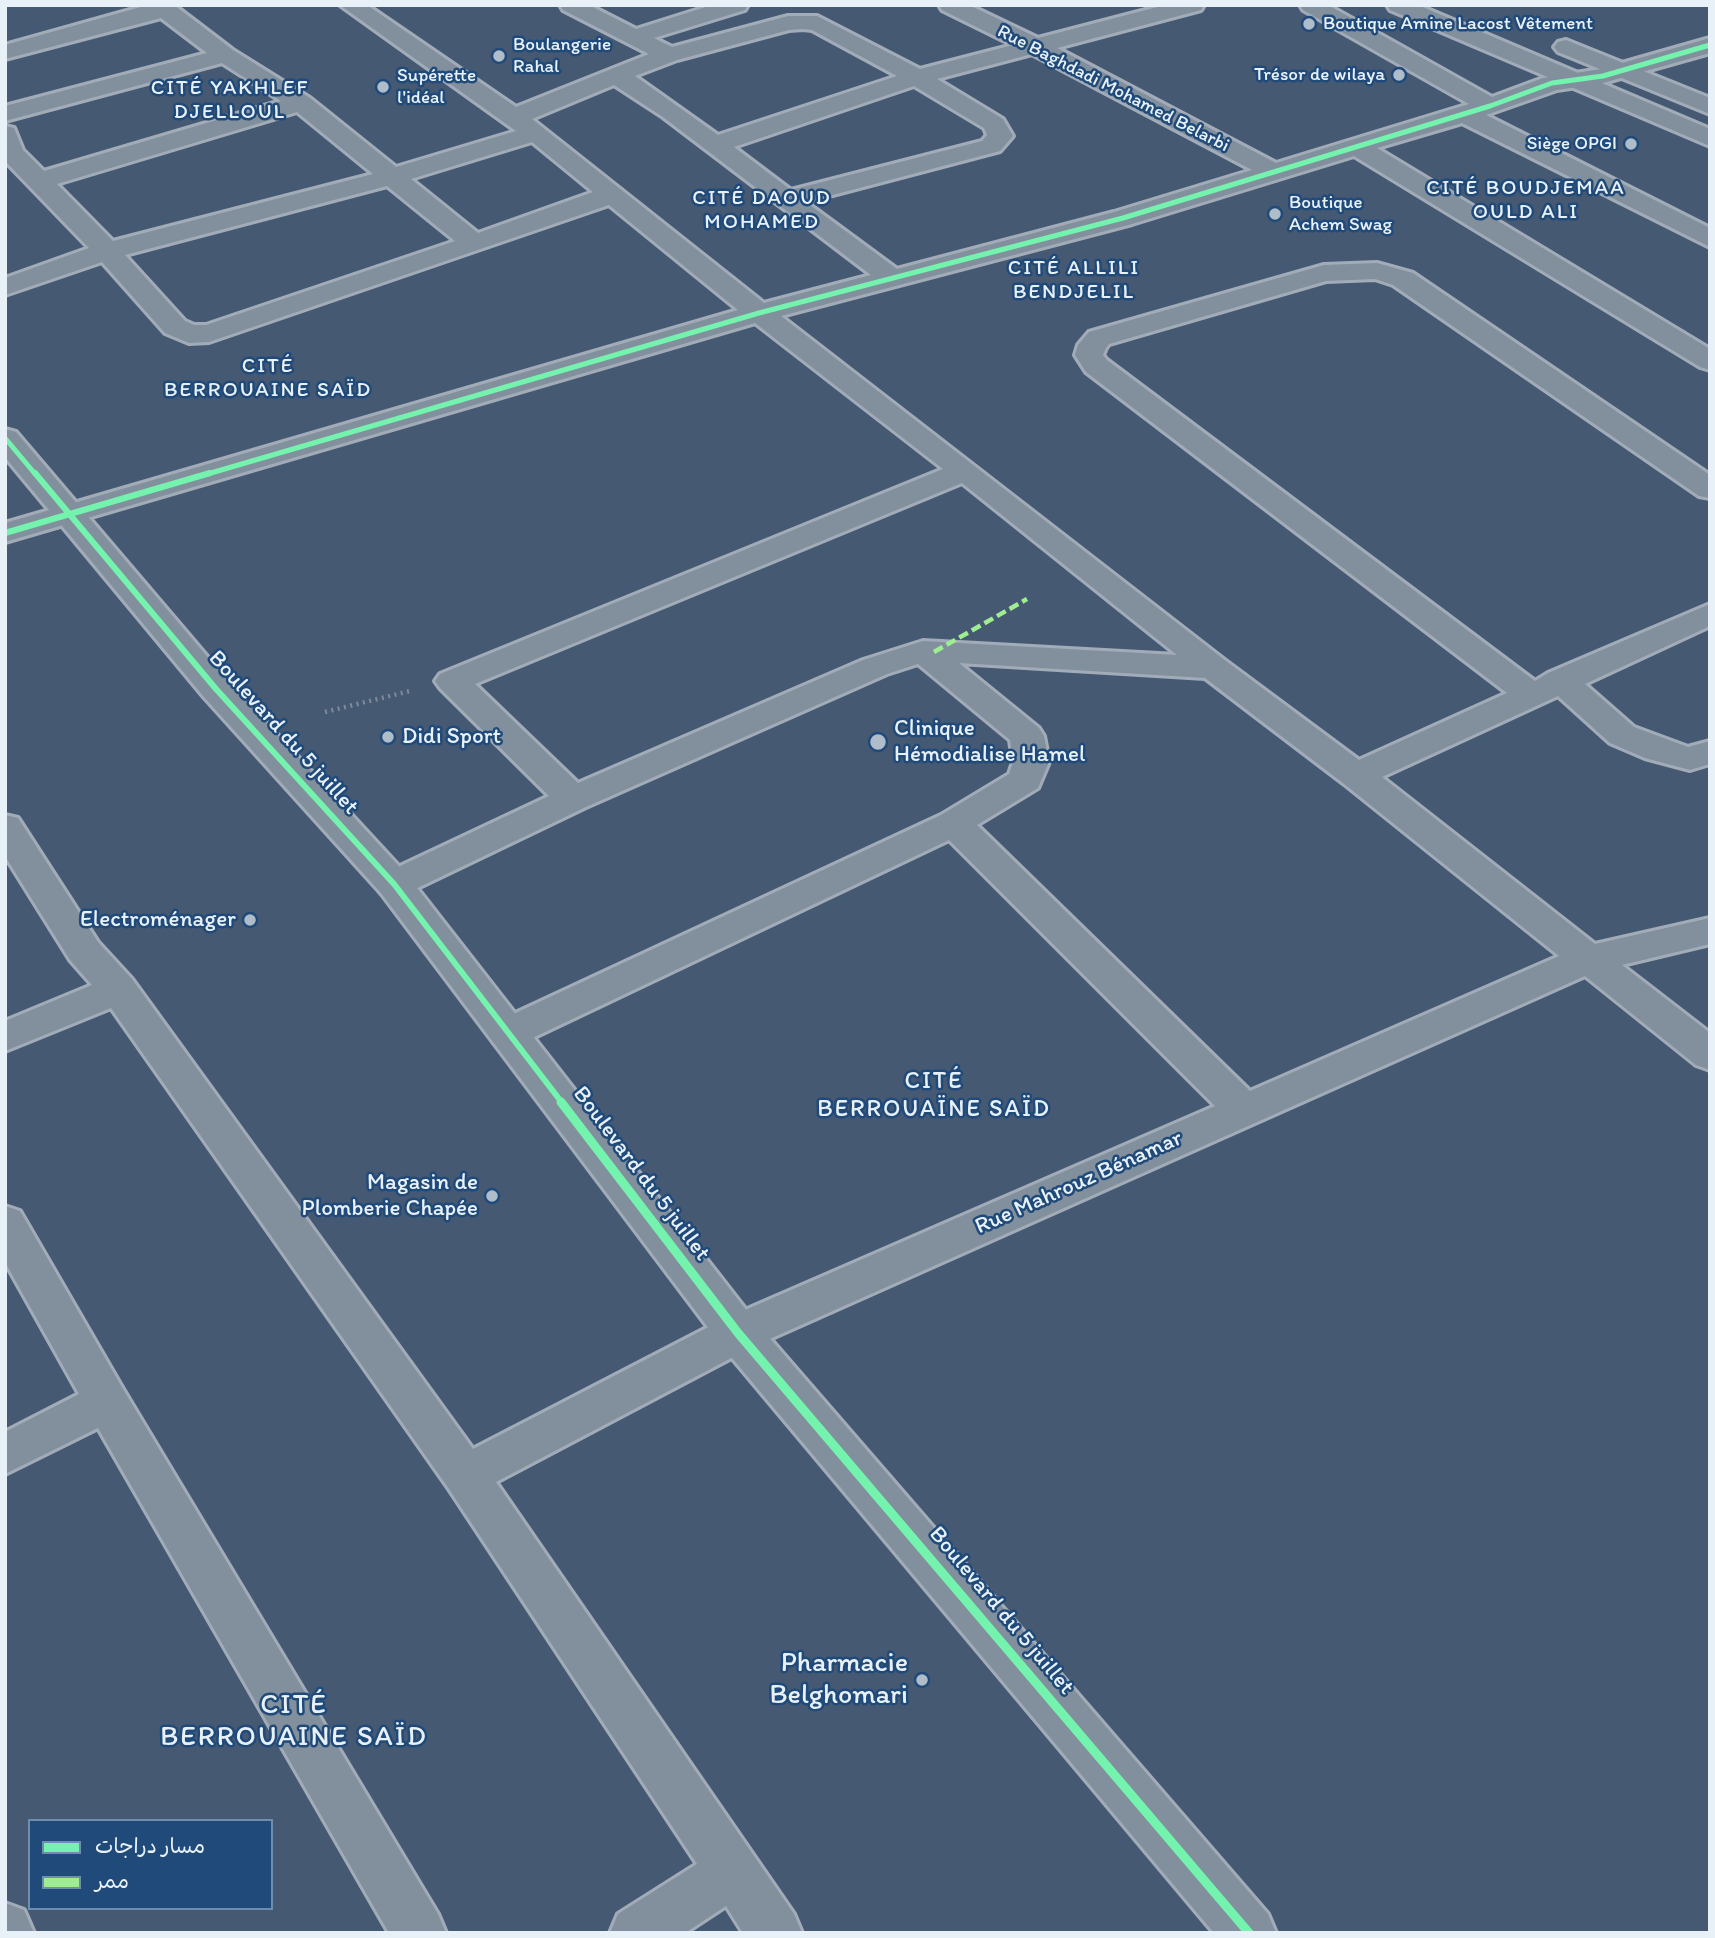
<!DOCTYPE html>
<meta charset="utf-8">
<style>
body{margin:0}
#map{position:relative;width:1715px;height:1938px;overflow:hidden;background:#465973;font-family:Itim,"Playpen Sans Arabic",sans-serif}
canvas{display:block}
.frame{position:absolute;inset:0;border:7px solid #e8f1f8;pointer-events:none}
.legend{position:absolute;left:28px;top:1819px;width:245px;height:91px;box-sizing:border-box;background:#1f4a7a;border:2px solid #6f8dac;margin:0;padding:9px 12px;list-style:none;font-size:21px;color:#e8f1f8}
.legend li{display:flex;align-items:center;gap:14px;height:35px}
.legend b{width:35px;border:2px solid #6f8dac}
</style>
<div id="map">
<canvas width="1715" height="1938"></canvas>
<div class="frame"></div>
<ul class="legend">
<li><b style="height:9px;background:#73f3ae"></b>مسار دراجات</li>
<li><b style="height:9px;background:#9fed91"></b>ممر</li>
</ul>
</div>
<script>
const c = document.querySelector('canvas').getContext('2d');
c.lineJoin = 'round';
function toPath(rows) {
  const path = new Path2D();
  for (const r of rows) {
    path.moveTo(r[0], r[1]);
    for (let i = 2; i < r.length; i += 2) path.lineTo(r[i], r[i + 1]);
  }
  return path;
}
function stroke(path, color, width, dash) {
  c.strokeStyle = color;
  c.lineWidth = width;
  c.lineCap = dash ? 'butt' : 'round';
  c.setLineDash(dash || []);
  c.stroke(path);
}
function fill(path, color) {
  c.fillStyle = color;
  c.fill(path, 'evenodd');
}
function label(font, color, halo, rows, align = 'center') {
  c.font = font + ' Itim,sans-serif';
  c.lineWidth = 5;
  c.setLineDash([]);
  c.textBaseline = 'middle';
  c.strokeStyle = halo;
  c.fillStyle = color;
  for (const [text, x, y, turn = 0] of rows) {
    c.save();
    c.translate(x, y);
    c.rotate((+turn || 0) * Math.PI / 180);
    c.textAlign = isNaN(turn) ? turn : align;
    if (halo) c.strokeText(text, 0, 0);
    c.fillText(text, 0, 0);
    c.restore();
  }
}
const street = toPath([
 [148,5,174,5,233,50,310,98,396,167,516,131,340,5,367,5,516,107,649,54,563,10,560,5,589,5,636,29,712,5,748,5,745,10,654,38,672,47,788,16,817,16,920,69,1013,45,942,10,939,5,969,5,1038,38,1165,5,1204,5,1201,10,1057,48,1276,163,1469,104,1303,10,1300,5,1328,5,1492,97,1543,78,1601,69,1710,38,1710,53,1603,83,1557,90,1486,115,1710,228,1710,247,1462,123,1377,148,1710,349,1710,370,1700,367,1354,156,1132,224,781,316,1226,661,1359,760,1507,693,1086,372,1075,355,1078,345,1089,332,1324,265,1377,263,1413,273,1710,475,1710,498,1699,496,1393,285,1375,279,1326,281,1109,344,1106,348,1103,355,1107,360,1535,681,1548,673,1710,604,1710,626,1585,684,1634,727,1688,747,1710,741,1710,764,1690,770,1645,758,1610,743,1558,696,1382,777,1595,944,1710,918,1710,944,1622,965,1710,1033,1710,1070,1696,1065,1585,976,754,1346,496,1482,794,1914,802,1933,743,1933,726,1906,685,1933,610,1933,618,1914,697,1864,449,1489,111,1008,5,1051,5,1021,92,985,70,960,5,856,5,815,18,818,98,942,132,979,473,1449,722,1320,1215,1106,949,840,522,1043,508,1047,494,1043,488,1033,494,1023,941,815,1009,774,1013,762,1010,740,918,664,887,674,586,807,407,893,394,897,381,893,375,884,381,875,549,796,440,688,435,681,440,674,943,469,755,323,5,542,5,523,738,310,609,205,209,342,189,343,165,333,102,262,5,295,5,278,89,248,5,161,5,126,14,128,23,150,44,171,281,101,222,63,5,121,5,106,207,53,161,18,5,59,5,45,148,5],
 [803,29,812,30,897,76,718,135,635,76,677,60,789,30,803,29],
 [1032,54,1252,170,1114,212,897,269,806,202,1000,151,1013,136,1003,119,937,79,1032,54],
 [614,85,663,117,871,275,764,303,532,119,614,85],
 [914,86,984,128,987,135,982,141,791,190,734,147,914,86],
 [297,112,373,174,113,241,57,184,297,112],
 [532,142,593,192,478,233,411,179,532,142],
 [387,186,455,241,206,325,194,325,185,321,125,255,387,186],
 [962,483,1177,655,923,641,863,660,578,783,475,684,962,483],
 [959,663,1205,678,1343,783,1559,956,1250,1091,977,825,1038,788,1049,762,1044,736,1039,728,959,663],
 [5,1206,20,1211,123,1389,438,1914,446,1933,389,1933,98,1428,5,1474,5,1432,79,1394,5,1262,5,1206],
 [5,1903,24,1910,34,1933,5,1933,5,1903]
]);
const secondary = toPath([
 [5,429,16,432,228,681,407,875,754,1320,1268,1914,1276,1933,1214,1933,722,1346,381,893,204,697,5,457,5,429]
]);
const primary = toPath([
 [1387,5,1418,5,1710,129,1710,146,1390,10,1387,5],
 [1566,40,1710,98,1710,114,1558,52,1554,47,1558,42,1566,40]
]);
stroke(street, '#a2acb9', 6);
stroke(secondary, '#a2acb9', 6);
stroke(primary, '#a2acb9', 6);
stroke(toPath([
 [325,712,410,691]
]), '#808a97', 4.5, [2, 4.5]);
fill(street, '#828f9c');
fill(secondary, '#828f9c');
fill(primary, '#828f9c');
stroke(toPath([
 [934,652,1027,599]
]), '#9fed91', 4.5, [10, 4.5]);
stroke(toPath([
 [5,438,36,475],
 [204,475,759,313,1123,218,1490,106,1552,83,1603,76,1710,45]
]), '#73f3ae', 5);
stroke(toPath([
 [35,473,216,689,394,884,563,1104],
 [5,533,210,473]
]), '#73f3ae', 6);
stroke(toPath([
 [561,1102,738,1333,1249,1933]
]), '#73f3ae', 9);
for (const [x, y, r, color] of [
 [1309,24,7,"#afbcc9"],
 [499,56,7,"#afbcc9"],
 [1399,75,7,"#afbcc9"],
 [383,87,7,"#afbcc9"],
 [1631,144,7,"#afbcc9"],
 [1275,214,7,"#afbcc9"],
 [388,737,7,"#afbcc9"],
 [878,742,9,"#afbcc9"],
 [250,920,7,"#afbcc9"],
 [492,1196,7,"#afbcc9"],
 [922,1680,7,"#afbcc9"]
]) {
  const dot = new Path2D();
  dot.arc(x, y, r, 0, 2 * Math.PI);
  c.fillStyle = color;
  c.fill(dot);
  stroke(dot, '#1f4a7a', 2.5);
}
label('19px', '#e8f1f8', '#1f4a7a', [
 ["Boutique Amine Lacost Vêtement",1323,24],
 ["Boulangerie",513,45],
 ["Rahal",513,67],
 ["Trésor de wilaya",1385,75,"right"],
 ["Supérette",397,76],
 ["l'idéal",397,98],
 ["Siège OPGI",1617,144,"right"],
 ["Boutique",1289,203],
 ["Achem Swag",1289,225]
], 'left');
label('19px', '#e8f1f8', '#1f4a7a', [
 ["Rue Baghdadi Mohamed Belarbi",1113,89,27]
]);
c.letterSpacing = '2px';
label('21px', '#e8f1f8', '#1f4a7a', [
 ["CITÉ YAKHLEF",230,89],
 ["DJELLOUL",230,113],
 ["CITÉ BOUDJEMAA",1526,189],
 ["OULD ALI",1526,213],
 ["CITÉ DAOUD",762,199],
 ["MOHAMED",762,223],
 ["CITÉ ALLILI",1074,269],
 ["BENDJELIL",1074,293],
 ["CITÉ",268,367],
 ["BERROUAINE SAÏD",268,391]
]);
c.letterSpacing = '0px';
label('23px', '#e8f1f8', '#1f4a7a', [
 ["Clinique",894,729],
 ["Hémodialise Hamel",894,755],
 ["Didi Sport",402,737],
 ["Electroménager",236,920,"right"],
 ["Magasin de",478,1183,"right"],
 ["Plomberie Chapée",478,1209,"right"]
], 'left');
label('23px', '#e8f1f8', '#1f4a7a', [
 ["Boulevard du 5 juillet",283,733,48],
 ["Boulevard du 5 juillet",641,1174,53],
 ["Rue Mahrouz Bénamar",1079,1183,-24],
 ["Boulevard du 5 juillet",1001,1611,50]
]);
c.letterSpacing = '2px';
label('24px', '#e8f1f8', '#1f4a7a', [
 ["CITÉ",934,1082],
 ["BERROUAÏNE SAÏD",934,1110]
]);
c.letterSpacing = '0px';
label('28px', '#e8f1f8', '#1f4a7a', [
 ["Pharmacie",908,1664],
 ["Belghomari",908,1696]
], 'right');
c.letterSpacing = '2px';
label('28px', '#e8f1f8', '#1f4a7a', [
 ["CITÉ",294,1706],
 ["BERROUAINE SAÏD",294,1738]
]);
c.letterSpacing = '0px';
</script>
